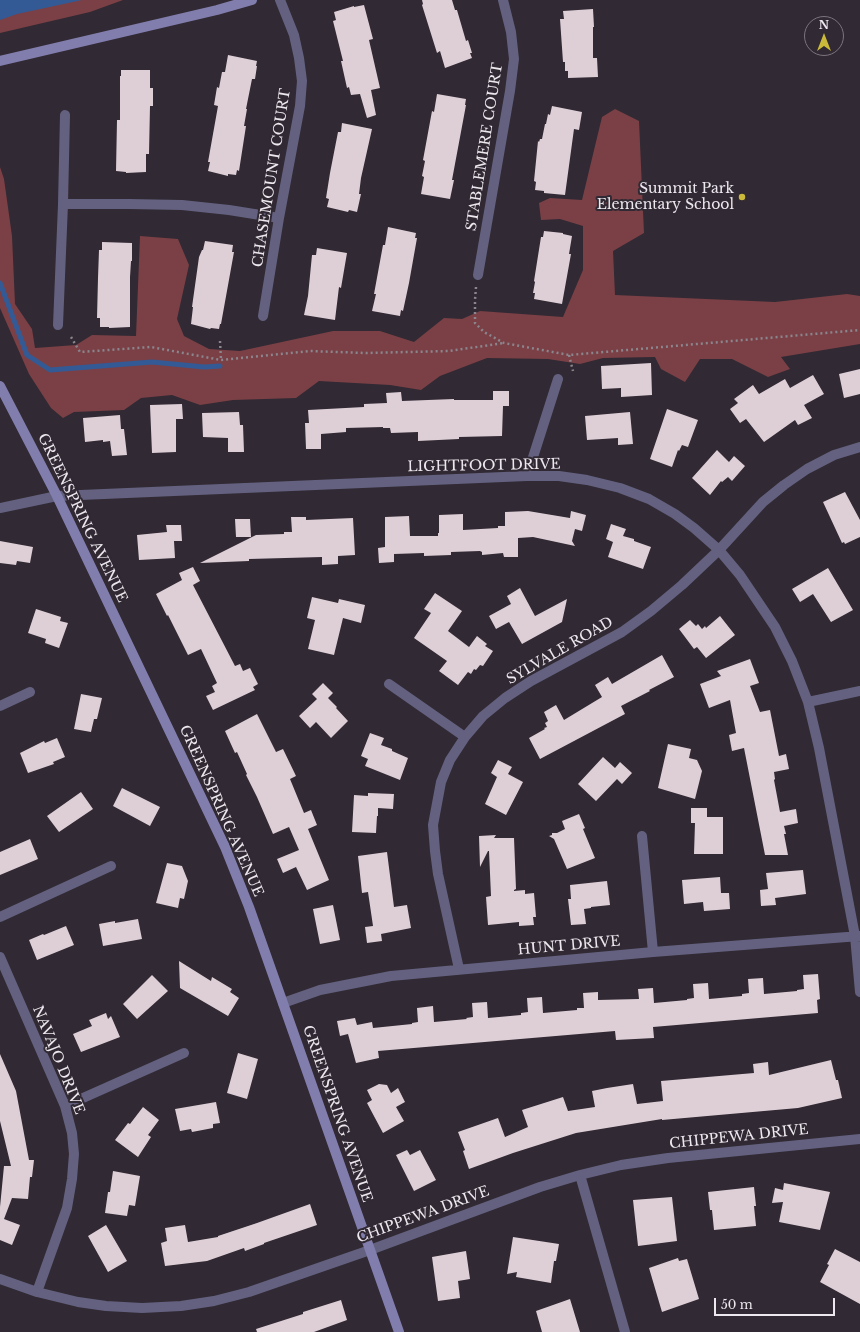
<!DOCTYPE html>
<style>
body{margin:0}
#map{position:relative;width:860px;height:1332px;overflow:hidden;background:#312933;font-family:"Libre Baskerville",serif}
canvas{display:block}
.north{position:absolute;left:804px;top:16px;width:40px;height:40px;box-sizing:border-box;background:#312933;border:1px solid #7c757e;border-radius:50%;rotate:0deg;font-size:11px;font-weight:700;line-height:16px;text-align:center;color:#ede8ef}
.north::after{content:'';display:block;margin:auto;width:14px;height:18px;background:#cbba39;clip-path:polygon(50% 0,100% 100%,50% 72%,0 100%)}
.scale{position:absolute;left:714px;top:1298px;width:121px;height:18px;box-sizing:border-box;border:2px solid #ede8ef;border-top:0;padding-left:5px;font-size:12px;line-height:14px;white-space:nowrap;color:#ede8ef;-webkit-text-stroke:3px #312933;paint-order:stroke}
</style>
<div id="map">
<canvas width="860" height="1332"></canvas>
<div class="north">N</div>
<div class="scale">50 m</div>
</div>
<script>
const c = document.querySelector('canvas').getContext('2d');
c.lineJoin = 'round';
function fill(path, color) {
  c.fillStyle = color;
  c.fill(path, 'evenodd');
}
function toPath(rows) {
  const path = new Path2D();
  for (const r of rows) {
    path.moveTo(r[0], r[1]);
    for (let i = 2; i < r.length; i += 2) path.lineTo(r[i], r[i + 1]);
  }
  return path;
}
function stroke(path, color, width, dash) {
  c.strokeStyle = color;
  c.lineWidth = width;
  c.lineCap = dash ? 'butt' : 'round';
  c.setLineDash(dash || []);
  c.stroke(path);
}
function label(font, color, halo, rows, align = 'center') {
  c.font = font + ' "Libre Baskerville",serif';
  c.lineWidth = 4;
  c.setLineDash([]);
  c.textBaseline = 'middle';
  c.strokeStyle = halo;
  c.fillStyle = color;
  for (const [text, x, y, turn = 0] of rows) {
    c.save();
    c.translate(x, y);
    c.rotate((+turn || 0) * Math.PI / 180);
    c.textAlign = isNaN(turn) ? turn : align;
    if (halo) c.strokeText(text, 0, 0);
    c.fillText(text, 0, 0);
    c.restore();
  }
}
fill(toPath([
 [0,0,123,0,90,12,0,33],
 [615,109,639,121,644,233,613,251,615,295,775,302,847,294,860,296,860,344,781,357,790,369,768,377,732,359,700,359,685,382,661,369,655,357,603,358,580,364,548,359,487,358,440,376,421,390,390,385,319,381,296,398,233,400,200,405,172,395,141,398,124,410,74,412,63,418,51,408,29,374,0,308,0,167,4,179,12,236,15,304,32,329,35,348,76,345,92,335,136,336,140,236,178,239,189,265,177,319,184,336,209,349,240,351,333,331,380,331,414,342,444,318,462,319,480,311,563,317,583,270,583,226,560,219,541,220,539,203,550,198,582,200,602,117]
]), '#7a4046');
fill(toPath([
 [0,0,82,0,17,14,0,20]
]), '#335a95');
stroke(toPath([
 [0,283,27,355,50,370,152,362,204,367,220,366]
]), '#335a95', 5);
fill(toPath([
 [422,0,452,0,455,10,457,10,466,41,468,40,472,53,470,53,472,58,445,68,440,51,437,53,422,5,423,4],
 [364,5,373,39,369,40,380,88,371,90,376,115,367,118,360,94,351,95,349,87,347,88,341,61,343,61,333,21,336,20,334,12,354,6,354,7],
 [593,9,594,27,593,27,593,58,597,58,598,77,568,78,568,71,565,71,565,62,563,62,560,19,564,19,563,11],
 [228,55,257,61,256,66,257,66,255,79,252,79,246,109,247,109,244,126,246,126,239,171,237,170,236,175,228,174,228,176,208,171,210,162,208,162,218,106,214,105,217,87,219,88,222,72,225,72],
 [121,70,150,70,150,88,153,88,153,106,150,106,149,154,146,154,146,172,126,173,126,172,116,171,117,120,120,120,120,76,121,76],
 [437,94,466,99,465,105,466,105,452,180,454,180,450,199,421,194,424,177,422,176,425,161,423,160,432,111,434,112],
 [552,106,582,112,579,130,574,129,565,195,544,193,544,191,535,190,536,182,534,181,538,141,539,142,540,139,542,139,545,124,546,124,548,114,550,115],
 [342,123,372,129,361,178,359,194,361,194,357,212,349,210,348,212,327,207,329,199,326,198,330,173,338,132,341,132],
 [388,227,416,233,415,238,417,238,409,283,403,311,401,310,400,316,372,311,376,294,374,294,383,245,385,245],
 [544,231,563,233,563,234,572,236,569,254,571,254,562,304,534,299,535,293,533,293,535,282,534,281,541,237,543,237],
 [205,241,233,245,232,252,234,252,221,324,220,324,219,329,211,328,210,329,191,324,193,307,192,307,199,257,202,250,203,250],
 [102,242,132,243,132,261,131,261,130,277,130,327,109,328,109,327,100,327,100,318,97,318,98,278,99,250,102,250],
 [317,248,347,253,341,288,339,287,335,320,304,315,308,296,312,255,316,255],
 [651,363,652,395,621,397,621,388,602,389,601,366],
 [860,369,860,394,844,398,839,374],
 [813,375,824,394,804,405,812,418,798,425,795,420,764,442,746,419,740,423,730,409,738,403,734,399,753,385,759,394,785,379,790,388],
 [493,391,509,391,509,406,503,406,502,436,459,437,459,439,418,441,418,432,391,433,390,428,383,428,383,427,346,428,346,432,321,434,321,449,306,449,305,423,309,423,308,410,364,407,364,404,387,403,386,393,401,392,402,401,454,399,454,400,493,400],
 [182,404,183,419,176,419,176,452,152,453,150,405],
 [667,409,698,420,688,447,682,445,679,451,678,450,672,467,650,459],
 [239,412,240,425,243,425,244,452,228,452,228,438,203,437,202,413],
 [630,412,633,444,618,445,618,438,587,440,585,416],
 [120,415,121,429,124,429,127,455,112,456,110,441,103,442,103,440,85,442,83,418],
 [717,450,729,462,734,456,745,466,732,481,728,477,722,482,721,481,710,495,692,478],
 [845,492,860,520,860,537,845,544,844,542,842,543,823,502],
 [528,511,570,518,571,511,586,515,582,531,575,529,572,541,575,546,533,537,518,538,518,557,504,557,503,553,482,555,482,552,480,551,451,552,451,555,424,556,424,553,394,554,394,562,379,563,378,548,385,547,385,517,409,516,410,536,438,536,438,533,439,533,439,515,463,514,463,530,498,528,498,526,505,526,505,512],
 [291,517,306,517,306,520,353,518,355,555,338,556,338,564,322,565,322,557,249,559,249,561,200,563,256,535,284,534,284,532,292,532],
 [235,519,250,519,251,537,236,537],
 [611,524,626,529,623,536,634,539,634,541,651,547,643,569,608,557,613,542,606,539],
 [166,525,181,525,182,541,174,541,175,558,139,560,137,535,167,532],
 [0,541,33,547,30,563,17,561,16,565,0,563],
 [193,567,200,581,193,585,235,666,240,664,243,671,250,668,258,684,253,687,255,690,213,710,206,696,215,692,212,686,217,683,201,649,188,655,168,615,167,616,156,594,182,580,179,573],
 [828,568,853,610,831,622,813,594,800,602,792,589],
 [520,588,535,616,567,599,562,622,522,644,509,622,496,629,489,616,511,604,507,596],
 [435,593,462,611,448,631,469,647,477,636,487,644,485,646,493,651,483,666,480,665,476,670,474,669,471,674,468,672,458,685,439,671,447,661,414,638,431,613,424,609],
 [312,597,338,603,339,599,365,605,361,623,343,618,334,655,308,649,315,620,307,618],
 [36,609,61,617,60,621,68,623,59,648,45,643,46,639,28,633],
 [720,616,735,635,706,658,697,647,694,649,679,629,690,620,696,626,698,624,702,629,705,626,706,628],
 [662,655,674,677,649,690,650,691,621,706,625,714,540,759,529,738,545,729,544,728,547,727,545,723,548,721,544,712,556,705,564,720,602,697,595,685,608,677,612,684],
 [750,659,759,683,750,686,760,712,770,710,779,756,786,754,789,769,774,772,775,779,774,780,780,812,796,809,798,823,784,826,786,834,784,834,788,855,765,855,744,748,732,751,729,735,736,733,730,700,709,708,700,684,721,676,717,671],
 [323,683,333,693,328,698,337,707,336,708,348,721,331,738,316,722,310,728,299,716,317,699,312,694],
 [81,694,102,698,97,719,94,719,91,732,74,729],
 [257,714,276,752,283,749,296,776,290,779,304,813,311,810,317,825,308,829,329,880,307,890,296,867,283,873,277,859,299,850,289,827,273,834,257,797,246,775,247,774,237,752,235,753,225,731],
 [370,733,384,738,381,745,392,749,392,751,408,758,400,780,365,766,368,759,361,756],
 [57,738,65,757,53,762,54,764,28,773,20,753,44,741,45,743],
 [668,744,691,749,689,758,697,760,702,771,695,799,658,788],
 [603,757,615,768,620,762,632,773,622,784,617,779,596,801,578,784],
 [498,760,512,767,508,774,523,782,506,815,485,804,497,777,491,773],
 [122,788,160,807,150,826,113,806],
 [81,792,93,809,59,832,47,816],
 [368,793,394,794,393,809,378,808,378,816,377,816,376,833,352,832,354,795,368,796],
 [691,808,707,808,707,817,723,817,723,854,694,854,695,823,691,823],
 [579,814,585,828,583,829,595,858,567,869,554,839,549,836,552,835,552,833,557,833,565,829,562,821],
 [496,835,494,838,514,838,516,889,514,890,514,891,525,890,525,894,534,893,536,917,533,917,534,925,519,926,519,922,488,925,486,897,491,896,489,851,488,851,480,867,479,836],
 [30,839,38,859,0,875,0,852],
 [387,852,394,907,407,905,411,928,381,934,382,941,367,943,365,927,373,926,368,892,362,893,358,856],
 [167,863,182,866,188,881,184,899,180,898,178,908,156,903],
 [803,870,806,894,775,898,776,905,761,906,760,890,768,889,766,873],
 [720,877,721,893,729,893,730,909,704,911,703,902,684,904,682,880],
 [607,881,610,905,591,907,591,908,584,909,586,924,571,925,568,899,571,899,570,885],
 [333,905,340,940,320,944,313,909],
 [138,919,142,939,103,946,99,924,115,921,115,923],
 [66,926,74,945,37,960,29,940,43,934,44,935],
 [179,961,211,981,212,977,232,989,230,992,239,998,228,1016,180,988],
 [818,974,820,999,817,1000,818,1013,653,1027,654,1038,616,1040,615,1031,378,1051,379,1058,356,1063,348,1034,340,1036,337,1021,355,1018,357,1025,372,1022,373,1028,412,1024,412,1023,418,1022,417,1008,433,1006,434,1022,467,1019,466,1018,473,1017,472,1003,487,1002,488,1018,521,1015,521,1013,528,1012,527,998,542,997,543,1013,577,1010,577,1008,584,1008,583,993,598,992,598,1000,639,999,638,989,653,988,654,1003,687,1000,687,999,694,998,693,984,708,983,709,999,742,996,742,994,749,993,748,979,763,978,764,994,797,991,797,990,804,989,803,975],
 [152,975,168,991,137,1019,123,1004],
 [106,1013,108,1019,111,1016,120,1037,81,1052,73,1034,92,1026,89,1020],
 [238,1053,258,1059,247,1099,227,1093],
 [0,1054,16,1091,29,1160,34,1160,32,1177,30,1177,28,1199,12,1198,4,1219,20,1225,12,1245,0,1240,0,1207,4,1166,11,1166,0,1121],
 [831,1060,836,1080,838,1080,842,1098,798,1108,662,1120,662,1119,576,1133,513,1153,469,1169,463,1151,465,1150,458,1132,498,1118,505,1137,528,1127,522,1110,563,1097,568,1111,595,1107,592,1091,607,1088,633,1084,637,1104,663,1101,661,1081,754,1073,753,1064,768,1062,769,1075],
 [379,1084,387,1085,391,1093,398,1088,405,1102,396,1107,404,1121,383,1133,367,1103,372,1100,367,1090],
 [216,1102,220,1123,213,1124,213,1128,192,1132,191,1129,180,1131,175,1109],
 [143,1107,159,1120,148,1135,151,1137,138,1157,115,1140,128,1123,130,1124],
 [407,1150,410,1155,420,1150,436,1180,414,1191,396,1155],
 [113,1171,140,1176,135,1206,129,1205,127,1216,105,1213,108,1192,110,1192],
 [784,1183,830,1192,820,1230,779,1222,783,1202,772,1203,775,1188,783,1190],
 [754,1187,756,1206,754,1206,756,1226,714,1230,712,1210,710,1210,708,1192],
 [672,1197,677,1241,638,1246,633,1200],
 [310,1204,317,1225,264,1243,264,1244,245,1251,244,1248,207,1261,165,1266,161,1243,167,1241,165,1228,185,1225,188,1242,218,1237,218,1236,257,1223],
 [106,1225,127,1261,108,1272,88,1236],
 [513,1237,559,1244,556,1261,554,1261,551,1283,516,1277,517,1272,507,1274],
 [835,1249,860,1262,860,1304,820,1282,829,1265,827,1264],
 [466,1251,470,1279,458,1281,460,1298,438,1301,432,1257],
 [678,1258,679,1261,687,1259,699,1299,662,1312,649,1268],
 [570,1299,580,1332,542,1332,536,1311],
 [341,1300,347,1320,314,1332,257,1332,256,1329,303,1314,303,1312]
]), '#decfd7');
stroke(toPath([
 [476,287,475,300,475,323,484,332,504,343,569,355,860,330],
 [71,337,80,352,151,347,221,360,310,351,366,353,449,351,504,343],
 [220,341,221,360],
 [569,355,573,371]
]), '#8b858d', 2.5, [2, 3]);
stroke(toPath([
 [63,204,129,204,182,205,229,210,279,218],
 [478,275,510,91,514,59,511,32,503,0],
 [263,316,279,218,300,106,302,81,299,58,294,35,280,0],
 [58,325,63,204,65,115],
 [527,476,558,379],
 [0,508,57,496,527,476,559,476,587,480,620,488,649,499,675,514,694,528,719,550,740,575,775,627,792,661,808,702,819,748,855,936,860,992],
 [389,684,465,737],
 [808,702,860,691],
 [0,706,30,692],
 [642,836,653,952],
 [0,917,111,866],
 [0,957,65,1106,72,1133,74,1154,72,1179,67,1208,37,1292],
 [459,969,438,874,435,851,433,825,441,782,450,760,465,737,483,716,505,698,531,681,622,632,651,611,682,585,719,550,763,502,784,485,807,469,834,455,860,447],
 [283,1003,320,990,391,976,653,952,860,936],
 [65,1106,184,1053],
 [580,1175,625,1332],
 [0,1279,37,1292,78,1302,106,1306,142,1308,181,1306,214,1301,249,1292,370,1250,540,1187,580,1175,621,1165,668,1158,860,1139]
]), '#63617f', 10);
stroke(toPath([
 [0,61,217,10,252,0],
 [0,386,57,496,225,847,249,907,399,1332]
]), '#817eae', 10);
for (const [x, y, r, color] of [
 [742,197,4,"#cbba39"]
]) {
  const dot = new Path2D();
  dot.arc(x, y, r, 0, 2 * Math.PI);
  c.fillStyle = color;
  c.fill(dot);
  stroke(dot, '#312933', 1.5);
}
label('14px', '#ede8ef', '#312933', [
 ["STABLEMERE COURT",485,147,-81],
 ["CHASEMOUNT COURT",272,178,-81],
 ["LIGHTFOOT DRIVE",484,466,-1],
 ["GREENSPRING AVENUE",82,518,64],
 ["SYLVALE ROAD",560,651,-30],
 ["GREENSPRING AVENUE",221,811,66],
 ["HUNT DRIVE",569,946,-5],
 ["NAVAJO DRIVE",58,1060,68],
 ["GREENSPRING AVENUE",337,1114,71],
 ["CHIPPEWA DRIVE",739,1137,-6],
 ["CHIPPEWA DRIVE",423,1215,-20]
]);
label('14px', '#ede8ef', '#312933', [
 ["Summit Park",734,189],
 ["Elementary School",734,205]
], 'right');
</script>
